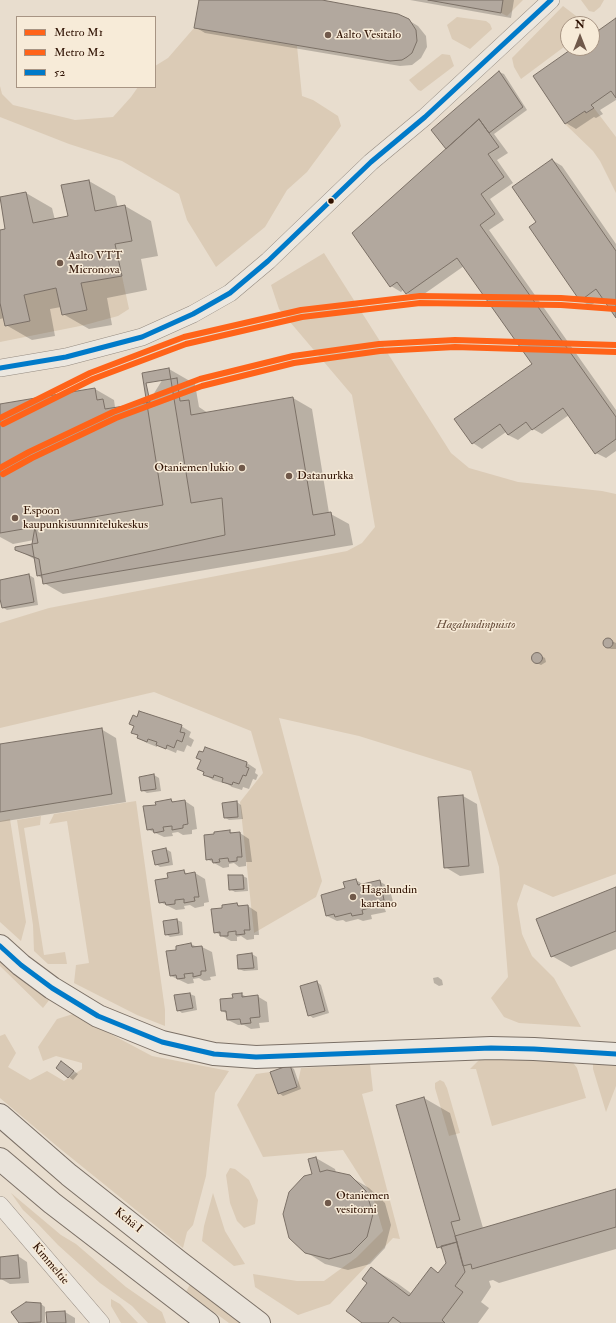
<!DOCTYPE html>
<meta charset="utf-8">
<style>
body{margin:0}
#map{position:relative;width:616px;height:1323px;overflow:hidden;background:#e8ddce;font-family:"IM FELL Double Pica",serif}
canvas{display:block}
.legend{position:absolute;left:16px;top:16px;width:140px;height:72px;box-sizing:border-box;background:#f7ebd8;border:1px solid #a79483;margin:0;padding:5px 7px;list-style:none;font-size:12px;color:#2f1203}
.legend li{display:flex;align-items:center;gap:8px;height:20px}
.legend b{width:20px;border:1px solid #a79483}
.north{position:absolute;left:560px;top:16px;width:40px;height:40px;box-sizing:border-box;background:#f7ebd8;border:1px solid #a79483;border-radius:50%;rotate:0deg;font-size:11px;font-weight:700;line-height:16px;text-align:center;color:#2f1203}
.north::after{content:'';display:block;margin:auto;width:14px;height:18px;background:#70594a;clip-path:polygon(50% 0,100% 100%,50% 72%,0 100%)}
</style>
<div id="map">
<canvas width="616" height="1323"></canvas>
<ul class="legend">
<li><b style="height:5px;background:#ff6319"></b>Metro M1</li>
<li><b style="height:5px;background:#ff6319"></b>Metro M2</li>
<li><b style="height:5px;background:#007ac9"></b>52</li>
</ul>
<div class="north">N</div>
</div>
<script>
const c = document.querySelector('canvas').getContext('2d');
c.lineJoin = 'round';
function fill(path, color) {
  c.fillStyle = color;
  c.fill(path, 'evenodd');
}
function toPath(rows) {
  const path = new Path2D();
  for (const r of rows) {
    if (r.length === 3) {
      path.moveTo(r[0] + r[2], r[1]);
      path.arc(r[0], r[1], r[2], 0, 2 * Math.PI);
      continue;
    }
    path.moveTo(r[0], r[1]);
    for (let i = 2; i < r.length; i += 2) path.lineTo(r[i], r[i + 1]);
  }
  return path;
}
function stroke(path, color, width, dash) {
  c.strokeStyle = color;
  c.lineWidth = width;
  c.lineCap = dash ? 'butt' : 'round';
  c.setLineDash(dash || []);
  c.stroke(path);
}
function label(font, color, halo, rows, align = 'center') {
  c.font = font + ' "IM FELL Double Pica",serif';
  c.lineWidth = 3;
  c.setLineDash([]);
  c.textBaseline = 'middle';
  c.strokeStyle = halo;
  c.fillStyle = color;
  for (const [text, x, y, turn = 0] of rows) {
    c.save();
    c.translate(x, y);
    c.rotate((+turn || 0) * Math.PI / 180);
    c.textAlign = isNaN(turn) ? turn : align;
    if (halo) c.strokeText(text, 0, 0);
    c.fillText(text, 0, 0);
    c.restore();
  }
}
fill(toPath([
 [503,0,523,0,507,16,501,13],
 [581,0,604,0,600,7,594,12,589,11],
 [563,6,580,19,583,24,568,24,568,44,521,79,514,67,512,58],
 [457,17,486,21,490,24,492,29,470,49,452,39,447,25],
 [194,28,297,46,302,96,313,100,338,116,341,126,307,172,287,190,265,227,216,267,187,220,179,194,122,161,69,144,0,117,0,86,2,94,13,105,75,120,113,117,131,97,138,87,155,87,155,66,168,58],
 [442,54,450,55,454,66,421,91,418,90,409,80],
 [594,108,616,137,616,193,600,161,593,151,565,124,585,111,586,113],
 [324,253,451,453,469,468,518,482,602,491,616,494,616,874,553,897,524,884,517,904,522,934,532,956,554,978,581,1027,519,1023,504,1017,491,998,508,977,499,867,471,771,359,736,279,718,322,881,316,897,254,933,240,802,263,773,251,731,154,692,0,728,0,623,49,608,347,551,362,543,375,527,352,395,279,309,271,285],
 [122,276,129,309,118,316,85,325,0,342,0,303,5,326,30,321,24,295,56,288,62,315,86,310,81,283],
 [136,801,165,1010,165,1026,137,1015,74,983,76,965,89,963,67,821,49,824,54,814],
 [41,816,40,825,24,828,44,955,65,952,67,964,48,964,34,951,33,925,17,820],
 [10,819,26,922,21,941,0,922,0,821],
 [0,956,50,999,43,1008,0,966],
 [73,1014,152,1056,229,1071,215,1093,206,1176,193,1225,187,1232,183,1248,58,1147,0,1098,0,1036,5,1034,16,1053,8,1067,30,1080,47,1071,64,1081,82,1069,82,1063,56,1056,43,1061,38,1047,57,1019],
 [480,1059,571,1060,577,1068,586,1098,492,1126,476,1069,470,1069],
 [598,1061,616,1062,616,1086,606,1112,593,1069,593,1064],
 [370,1064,373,1091,362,1094,400,1239,393,1238,330,1304,298,1315,255,1287,253,1274,297,1281,324,1281,357,1257,383,1231,373,1197,343,1150,263,1157,237,1105,256,1074,270,1072,278,1093,297,1087,301,1068],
 [440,1080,444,1082,447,1088,460,1133,449,1136,435,1088,435,1083],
 [230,1168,235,1169,249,1180,258,1200,255,1224,244,1228,237,1221,230,1203,226,1175],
 [11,1193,61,1235,76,1244,126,1287,162,1312,166,1323,148,1323,132,1306,100,1283,58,1245,38,1224,23,1210],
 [213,1193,225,1231,245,1264,234,1266,202,1241,204,1226],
 [190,1284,235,1319,240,1323,229,1323,186,1292],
 [111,1299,120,1304,138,1323,121,1323,111,1306]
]), '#dbcbb6');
fill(toPath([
 [200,0,312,0,408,20,418,26,426,36,427,47,421,58,412,65,400,66,205,33,195,27],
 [410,0,514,0,511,18],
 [616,20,616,100,600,110,603,114,596,118,594,117,576,129,566,123,534,76,575,48,592,48,592,36],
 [499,72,504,74,527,110,494,134,508,153,497,160,513,183,490,199,504,220,489,230,616,410,616,451,606,458,596,453,569,415,542,434,533,429,518,440,508,435,506,432,482,449,473,443,533,364,464,266,417,299,407,293,404,289,401,292,391,286,448,149],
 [552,160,562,166,616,244,616,316,603,297,590,306,580,300,538,222],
 [89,181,115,196,118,208,125,206,151,221,158,256,141,259,147,290,107,298,112,325,89,329,63,314,61,307,50,309,55,336,32,340,6,325,4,318,0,319,0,231,6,229,0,198,26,193,52,208,55,220,69,217,63,186],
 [169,369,195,384,199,407,208,413,293,398,312,409,329,513,349,524,353,545,63,594,44,583,43,579,37,575,36,560,16,549,33,545,34,540,13,544,0,537,0,405,95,389,114,400,115,407,117,408,148,403],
 [29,575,34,578,38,605,7,610,2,607,0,593,0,581],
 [607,639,616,643,616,649,611,649,606,647,604,643],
 [534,654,538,654,543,657,545,658,546,662,541,665,533,661,532,658],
 [181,726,191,732,189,737,194,740,191,747,187,745,184,752,177,750,176,753,157,745,157,747,147,743,138,738,138,736,132,732],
 [101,729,116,738,126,802,0,822,0,745],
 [206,748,247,763,256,769,255,773,258,775,256,780,253,779,249,789,243,787,242,790,232,787,223,781,223,783,213,780,204,774,204,772,198,769],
 [154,775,159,778,161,791,147,793,142,790],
 [463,796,477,804,484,873,460,876,445,867],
 [171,800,175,803,185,801,194,807,197,829,192,830,192,834,183,835,178,832,172,833,173,836,164,837,147,829,157,805],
 [237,802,241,805,243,819,229,820,224,817],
 [229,831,234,834,240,833,249,839,252,862,246,862,246,866,239,867,234,863,229,864,229,867,223,868,207,859],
 [166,849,171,852,173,865,160,867,156,864,153,851],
 [184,872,189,874,195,873,205,879,209,902,204,903,204,906,195,908,190,905,184,906,185,909,176,910,160,902,169,879],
 [243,876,247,878,248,891,235,892,230,889],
 [356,880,364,885,379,881,389,887,394,905,384,907,386,912,371,915,372,919,363,921,358,919,346,922,343,920,337,921,327,916,322,896,346,888],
 [616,888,616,949,571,967,552,956],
 [237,904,241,907,248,906,257,912,259,935,254,935,254,939,247,940,241,936,237,937,237,941,231,941,215,932,224,909],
 [177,920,182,922,183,935,170,937,166,934],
 [191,944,197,947,202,947,212,952,216,976,210,977,211,980,204,981,199,978,193,979,194,983,188,984,171,976],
 [252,954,257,957,258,970,244,971,239,969,238,956],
 [438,977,442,980,443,985,439,986,434,983,433,978],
 [317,982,321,985,329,1013,313,1018,309,1015],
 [190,994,195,996,197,1010,182,1013,178,1010],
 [241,994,247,997,257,996,267,1002,269,1022,259,1023,260,1028,251,1029,244,1025,238,1025,228,1020,228,1014,222,1011,234,998],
 [66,1065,78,1074,73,1080,57,1068],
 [290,1066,294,1069,301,1089,283,1096,279,1093],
 [424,1098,450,1113,483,1228,616,1190,616,1249,499,1283,493,1280,489,1281,491,1287,481,1302,489,1308,478,1323,364,1323,371,1268,397,1283,412,1294,431,1269,439,1274,447,1264,443,1250,438,1247],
 [316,1158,335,1169,336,1173,349,1176,369,1188,385,1203,391,1225,385,1248,370,1264,348,1270,325,1264,306,1252],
 [18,1256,27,1262,29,1283,10,1284,1,1279,0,1258],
 [41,1304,45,1307,45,1323,21,1323,13,1312],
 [65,1312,75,1318,75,1323,48,1323,47,1313]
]), '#0003');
const building = toPath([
 [199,0,322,0,398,14,409,19,416,30,417,41,412,53,407,57,402,60,390,61,194,28,199,0],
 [428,0,503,0,501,13,428,0],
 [616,18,616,98,611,91,591,105,594,108,586,113,585,111,565,124,533,76,573,48,592,48,592,35,616,18],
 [499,71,523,107,489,133,479,119,446,149,431,130,499,71],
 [479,119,499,147,488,154,504,177,481,194,495,214,480,225,616,417,616,439,595,454,563,408,532,430,526,422,508,435,500,424,472,444,454,419,532,364,457,258,406,294,397,282,390,287,352,233,479,119],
 [552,159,616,251,616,318,596,289,580,301,529,227,536,222,512,187,552,159],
 [89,180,95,211,125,205,132,241,115,244,122,276,81,283,87,310,62,315,56,288,24,295,30,321,5,326,0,303,0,230,5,229,0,197,26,192,33,223,68,216,61,185,89,180],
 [169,368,191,503,222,498,225,535,37,576,32,544,35,527,163,505,142,373,169,368],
 [177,378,180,401,189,400,191,415,293,397,313,515,331,512,335,535,43,584,39,559,15,550,15,547,38,543,35,527,0,533,0,404,95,388,97,400,103,399,105,409,150,402,146,383,177,378],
 [29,574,34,602,2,608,0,599,0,580,29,574],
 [608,643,5],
 [537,658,5.5],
 [139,711,182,725,180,732,185,733,182,742,177,740,174,748,167,745,166,749,156,745,157,742,148,739,147,742,137,738,138,735,131,733,134,726,129,724,133,715,137,717,139,711],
 [102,728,112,794,0,812,0,744,102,728],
 [205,747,247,762,246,767,249,768,246,776,243,775,239,784,233,782,232,785,222,782,223,778,214,775,213,778,203,775,204,772,197,769,201,760,196,758,199,751,203,752,205,747],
 [154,774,156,789,141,791,139,777,154,774],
 [463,795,469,866,444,868,438,797,463,795],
 [171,799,172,802,185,800,188,824,183,825,183,828,172,830,172,826,163,827,164,831,154,833,153,829,147,830,143,806,156,805,155,802,171,799],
 [237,801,238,817,224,818,222,803,237,801],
 [230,830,230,833,240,832,242,857,237,857,237,861,229,862,228,858,219,859,220,862,213,863,212,859,206,860,204,835,214,834,214,832,230,830],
 [166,848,169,862,155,865,152,851,166,848],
 [184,870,185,874,195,872,199,897,194,897,195,901,184,903,184,899,175,900,175,904,166,905,165,902,159,903,155,880,168,878,167,873,184,870],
 [228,875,243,875,244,889,229,890,228,875],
 [356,879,358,885,380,880,384,900,375,902,376,906,362,910,363,914,352,916,351,913,335,917,334,914,326,916,321,895,345,888,343,882,356,879],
 [616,887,616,931,551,957,536,919,616,887],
 [237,903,238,906,248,905,250,930,244,930,245,934,236,935,236,931,228,932,228,936,220,936,220,932,214,933,211,909,222,908,222,905,237,903],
 [177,919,179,933,165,935,163,921,177,919],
 [191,943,192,947,202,946,206,971,201,971,201,975,193,977,193,973,184,974,185,978,177,979,176,975,170,976,166,951,176,950,176,946,191,943],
 [252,953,254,968,238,969,237,955,252,953],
 [317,981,325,1011,308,1016,300,986,317,981],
 [190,993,193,1008,177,1011,174,995,190,993],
 [242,993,242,997,258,995,260,1017,250,1018,251,1023,241,1024,240,1019,227,1020,226,1011,221,1011,220,999,233,998,232,994,242,993],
 [61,1061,74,1071,68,1078,56,1068,61,1061],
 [290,1065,297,1087,278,1094,270,1072,290,1065],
 [424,1097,460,1220,451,1222,457,1242,437,1248,396,1105,424,1097],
 [316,1157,320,1172,327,1170,350,1175,366,1191,373,1214,367,1237,351,1253,329,1259,305,1253,289,1238,283,1214,289,1192,304,1176,312,1174,308,1159,316,1157],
 [616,1189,616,1227,472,1269,471,1264,463,1266,455,1236,616,1189],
 [457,1242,465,1272,455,1286,463,1292,442,1320,445,1323,401,1323,393,1317,388,1323,362,1323,346,1311,367,1283,362,1279,371,1267,409,1296,431,1267,438,1273,446,1263,441,1246,457,1242],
 [18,1255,20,1278,0,1279,0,1257,18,1255],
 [26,1302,41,1303,41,1322,19,1323,11,1312,26,1302],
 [65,1311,66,1323,47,1323,46,1312,65,1311]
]);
fill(building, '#b2a89e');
stroke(building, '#7b7066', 1);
const minor = toPath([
 [0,368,66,357,142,337,193,314,230,293,268,261,371,162,425,117,551,0],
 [0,1205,101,1323]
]);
const secondary = toPath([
 [0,946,21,965,52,988,98,1016,162,1042,214,1054,256,1057,491,1048,534,1049,616,1054]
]);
const trunk = toPath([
 [0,1115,69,1175,179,1262,259,1323],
 [0,1159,52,1203,208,1323]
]);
stroke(minor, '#958b81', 18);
stroke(secondary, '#7b7066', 24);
stroke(trunk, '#7b7066', 24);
stroke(minor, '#ece7df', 17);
stroke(secondary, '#ece7df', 22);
stroke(trunk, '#e9e3da', 22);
stroke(toPath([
 [0,368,66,357,142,337,193,314,230,293,268,261,371,162,425,117,551,0],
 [0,946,21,965,52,988,98,1016,162,1042,214,1054,256,1057,491,1048,534,1049,616,1054]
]), '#007ac9', 5);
stroke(toPath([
 [0,418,90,373,184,337,301,310,420,296,561,298,616,302],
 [0,468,29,452,113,412,200,379,293,356,379,344,455,340,616,345]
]), '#ff6319', 6);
stroke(toPath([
 [3,424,93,379,186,344,302,317,420,303,561,305,615,309],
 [3,474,32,458,116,418,202,386,294,363,380,351,455,347,616,352]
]), '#ff6319', 6);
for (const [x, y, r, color] of [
 [328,35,4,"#70594a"],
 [331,201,3.5,"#2f1203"],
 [60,263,4,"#70594a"],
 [242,468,4,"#70594a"],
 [289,476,4,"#70594a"],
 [15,518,4,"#70594a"],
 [353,897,4,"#70594a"],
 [328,1203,4,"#70594a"]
]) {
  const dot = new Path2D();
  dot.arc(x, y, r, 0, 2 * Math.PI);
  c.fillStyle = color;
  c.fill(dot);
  stroke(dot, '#f7ebd8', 1.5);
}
label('12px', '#2f1203', '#f7ebd8', [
 ["Aalto Vesitalo",336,35],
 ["Aalto VTT",68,256],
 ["Micronova",68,270],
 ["Otaniemen lukio",234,468,"right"],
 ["Datanurkka",297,476],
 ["Espoon",23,511],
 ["kaupunkisuunnitelukeskus",23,525],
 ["Hagalundin",361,890],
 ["kartano",361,904],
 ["Otaniemen",336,1196],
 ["vesitorni",336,1210]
], 'left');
label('italic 12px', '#684e3b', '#f7ebd8', [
 ["Hagalundinpuisto",476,625]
]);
label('12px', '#2f1203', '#f7ebd8', [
 ["Kehä I",128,1221,39],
 ["Kimmeltie",50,1264,50]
]);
</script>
